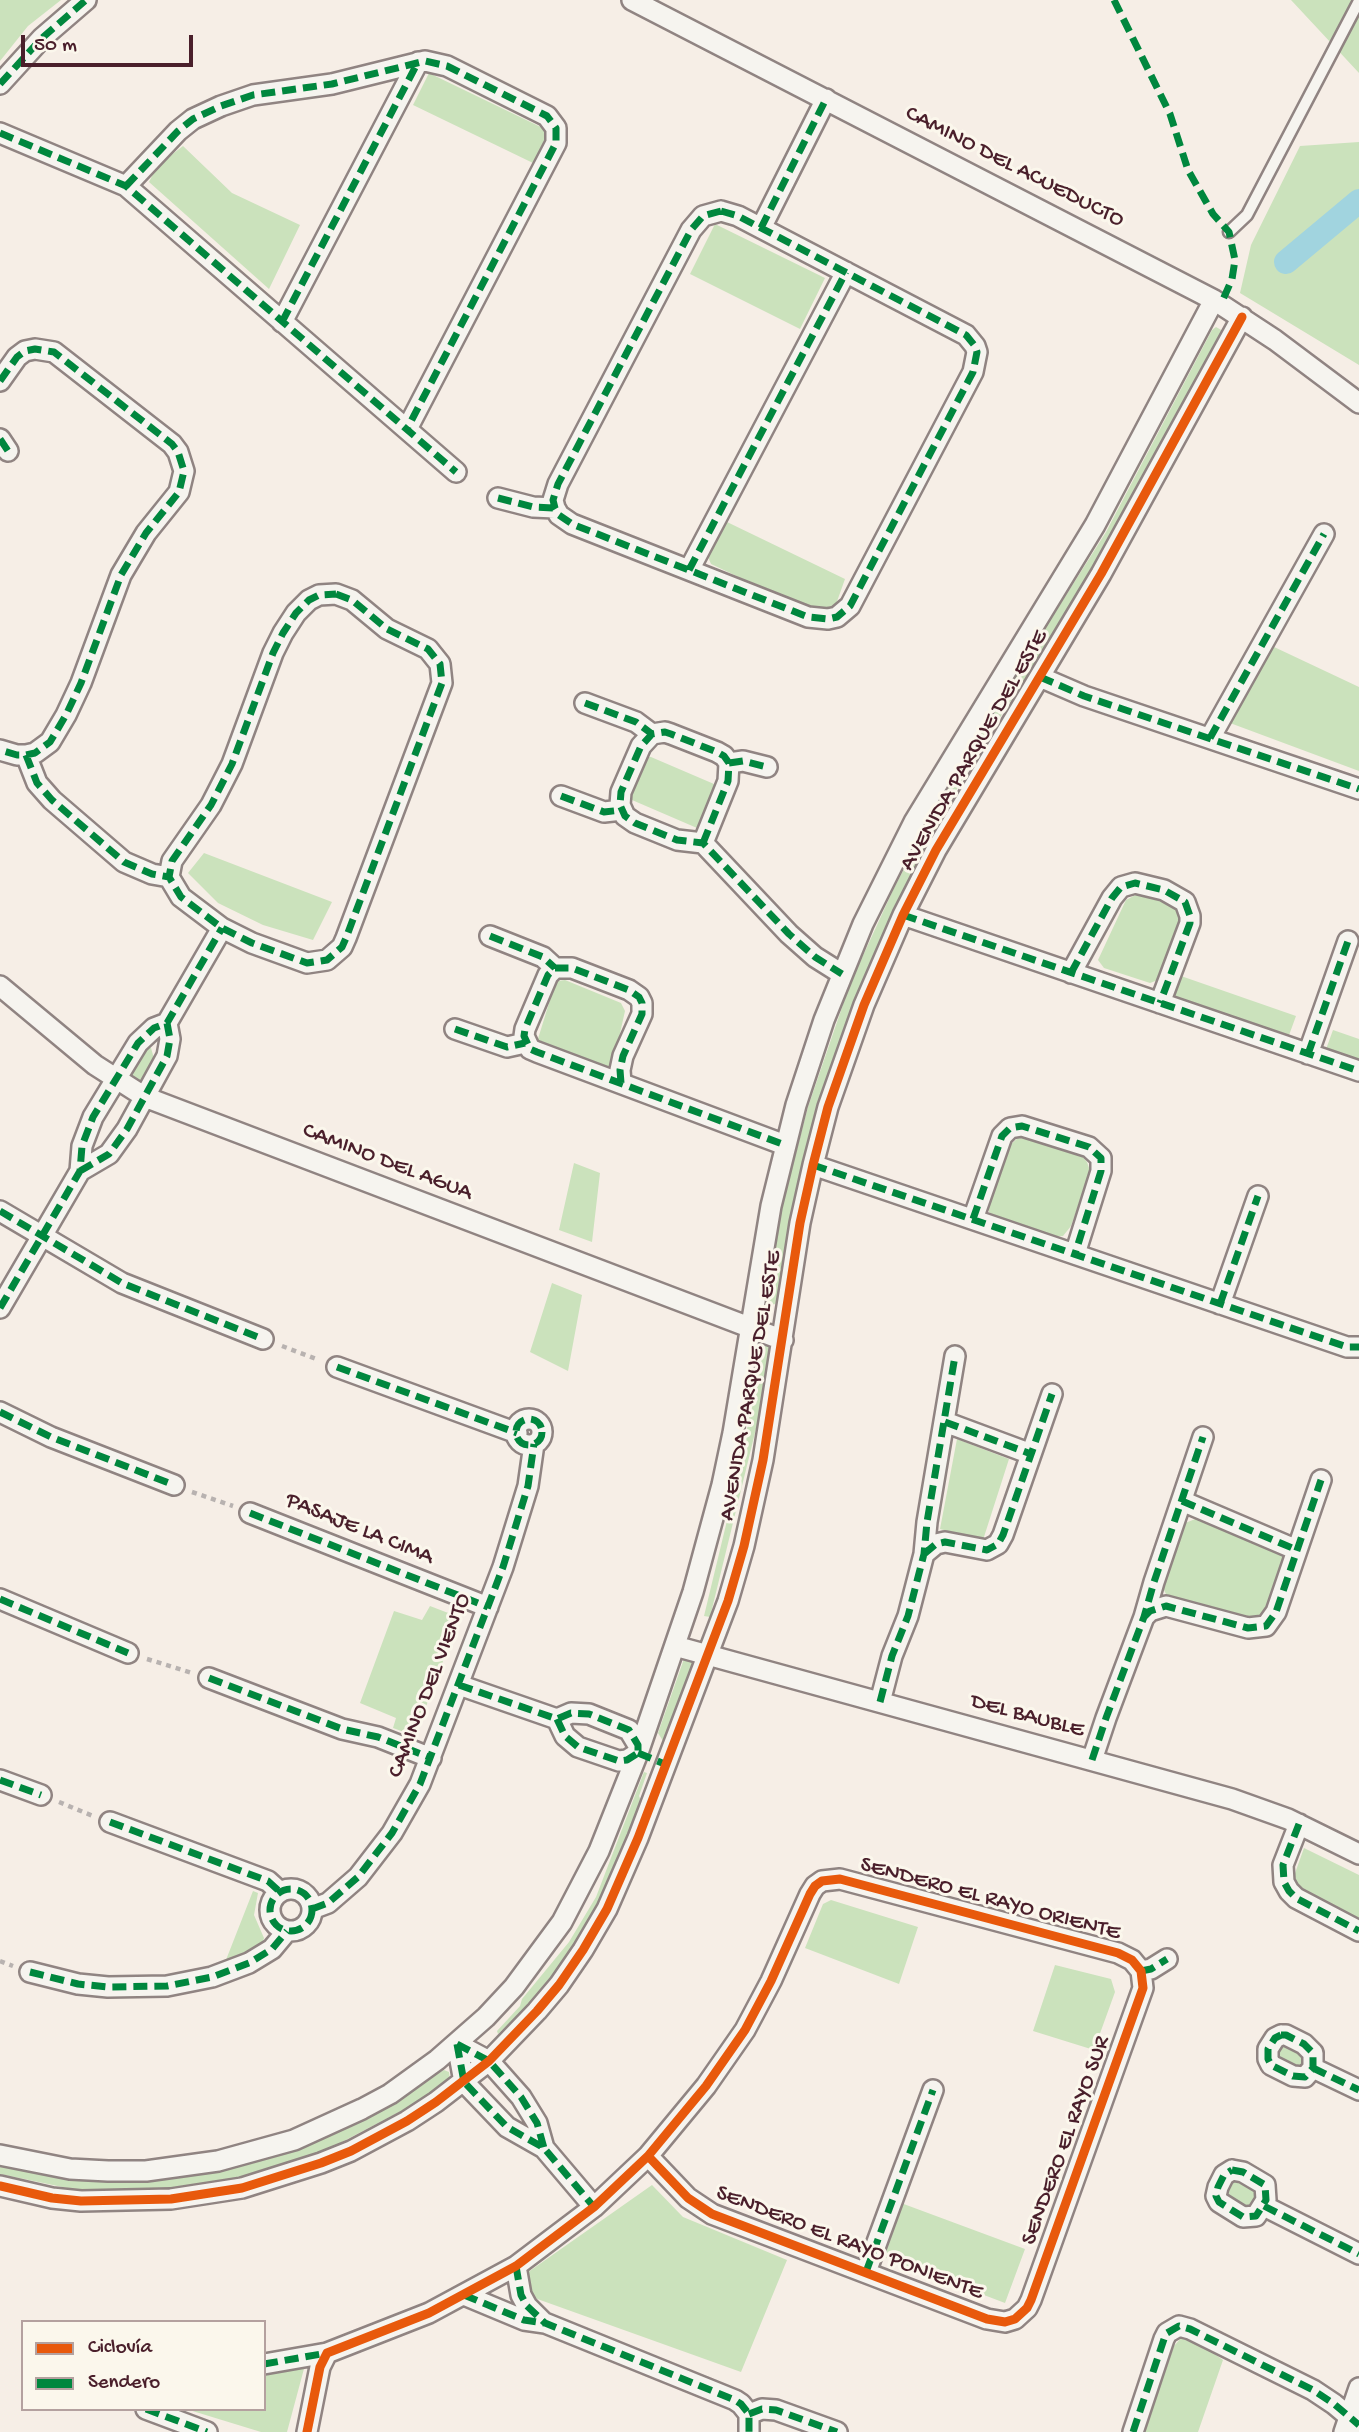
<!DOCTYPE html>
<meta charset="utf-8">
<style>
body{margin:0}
#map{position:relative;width:1359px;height:2432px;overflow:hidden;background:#f6eee6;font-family:"Gochi Hand",sans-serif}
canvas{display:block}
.legend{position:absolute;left:21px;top:2320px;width:245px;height:91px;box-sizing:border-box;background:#fbf7ec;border:2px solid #b4a19f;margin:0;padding:9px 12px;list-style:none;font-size:21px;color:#4a1f2b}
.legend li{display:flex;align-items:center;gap:14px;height:35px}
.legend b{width:35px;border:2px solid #b4a19f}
.scale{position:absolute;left:21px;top:35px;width:172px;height:32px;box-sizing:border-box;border:4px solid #4a1f2b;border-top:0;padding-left:9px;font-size:21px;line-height:24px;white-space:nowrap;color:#4a1f2b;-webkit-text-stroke:5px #fbf7ec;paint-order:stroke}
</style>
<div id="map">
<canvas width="1359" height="2432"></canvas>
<ul class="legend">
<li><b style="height:9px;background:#e8590c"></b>Ciclovía</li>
<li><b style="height:9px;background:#00873e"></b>Sendero</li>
</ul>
<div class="scale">50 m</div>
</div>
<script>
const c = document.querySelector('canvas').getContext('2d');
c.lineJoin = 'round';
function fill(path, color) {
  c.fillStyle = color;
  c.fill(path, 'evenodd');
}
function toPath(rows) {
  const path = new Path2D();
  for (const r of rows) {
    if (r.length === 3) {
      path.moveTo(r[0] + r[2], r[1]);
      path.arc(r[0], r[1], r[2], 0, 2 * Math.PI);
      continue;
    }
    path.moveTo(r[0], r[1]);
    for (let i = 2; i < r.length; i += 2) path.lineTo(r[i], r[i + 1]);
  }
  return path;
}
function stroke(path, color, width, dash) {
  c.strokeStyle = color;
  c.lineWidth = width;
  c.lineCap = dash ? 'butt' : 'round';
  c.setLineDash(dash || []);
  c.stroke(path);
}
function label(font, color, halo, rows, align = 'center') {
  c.font = font + ' "Gochi Hand",sans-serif';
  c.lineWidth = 6;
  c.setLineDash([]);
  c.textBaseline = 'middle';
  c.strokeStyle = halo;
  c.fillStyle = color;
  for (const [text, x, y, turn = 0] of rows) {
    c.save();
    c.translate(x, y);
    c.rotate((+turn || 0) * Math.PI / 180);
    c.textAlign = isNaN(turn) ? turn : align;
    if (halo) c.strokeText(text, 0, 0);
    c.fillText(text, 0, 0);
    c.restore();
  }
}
fill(toPath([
 [0,0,61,0,28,26,0,61],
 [1291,0,1359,0,1359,73],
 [429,73,549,131,533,163,413,105],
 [1359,142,1359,365,1240,293,1251,245,1300,146],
 [183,146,232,193,300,225,269,289,149,182,157,166],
 [715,224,825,278,800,329,690,274],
 [1216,327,1223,331,1222,335,1070,610,997,722,946,807,865,974,835,1053,813,1122,794,1199,778,1300,775,1304,771,1305,768,1303,767,1298,774,1246,785,1195,808,1107,850,984,894,888,938,805,989,717,1106,532,1212,330],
 [727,522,845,579,835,607,819,615,711,564,708,557],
 [1272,646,1359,687,1359,771,1230,723],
 [646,757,651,757,714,784,713,792,704,817,697,828,632,800,628,793],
 [204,853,332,902,313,940,263,925,218,903,188,873],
 [1145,890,1174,902,1184,913,1158,980,1150,983,1104,968,1098,960,1126,900],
 [1181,976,1296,1016,1288,1038,1173,997],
 [565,980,621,1003,625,1011,612,1069,537,1042,554,987,558,981],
 [1333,1030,1359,1039,1359,1062,1325,1052],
 [145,1048,151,1048,155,1062,145,1083,128,1075],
 [1019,1137,1031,1137,1080,1154,1087,1162,1090,1171,1071,1226,1063,1236,1051,1237,996,1218,989,1212,988,1200,1010,1145],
 [574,1163,600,1173,592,1242,559,1230],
 [552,1283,582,1295,568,1371,530,1352],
 [763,1345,770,1347,763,1400,710,1617,704,1616,738,1475,753,1398,755,1353],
 [957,1439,1009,1459,983,1540,940,1529],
 [1198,1518,1279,1551,1285,1560,1266,1612,1254,1622,1169,1600,1163,1588,1185,1523],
 [430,1606,456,1616,455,1629,415,1736,393,1728,396,1718,360,1703,394,1611,422,1620],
 [685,1656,696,1661,666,1740,663,1741,658,1733],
 [644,1772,647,1773,639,1796,642,1803,603,1902,576,1946,528,2005,498,2034,497,2031,520,2006,522,1999,569,1942,596,1897],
 [1304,1848,1359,1875,1359,1920,1300,1889,1294,1876],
 [253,1891,258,1893,254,1915,264,1938,261,1949,224,1965],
 [831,1900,918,1927,899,1984,805,1948,823,1904],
 [1055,1965,1111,1979,1115,1992,1094,2050,1033,2031],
 [1284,2041,1310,2057,1301,2074,1272,2059],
 [444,2070,449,2072,450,2080,403,2110,317,2155,256,2176,181,2190,99,2191,72,2189,0,2174,0,2164,183,2174,416,2086],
 [1237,2177,1261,2195,1245,2214,1224,2198,1226,2186],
 [652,2185,683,2217,787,2260,741,2372,529,2296,524,2275],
 [901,2203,1025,2249,1005,2303,881,2256],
 [1181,2338,1209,2350,1223,2360,1198,2432,1144,2432,1174,2346],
 [305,2365,287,2432,261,2432,186,2409,264,2409,264,2376]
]), '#cbe2bc');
stroke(toPath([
 [1286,262,1359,201]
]), '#a1d4df', 24);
const lane = toPath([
 [1229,232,1247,215,1359,1]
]);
const street = toPath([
 [632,0,1214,300,1275,340,1359,403],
 [0,84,42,38,86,0],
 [0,133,126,186,456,472],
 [126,186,178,131,193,119,221,106,253,95,332,84,425,61,447,66,547,116,556,128,556,143,407,429],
 [721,211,738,216,966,335,975,346,977,352,973,372,850,606,837,617,828,619,808,617,572,524,559,515,555,508,553,500,558,484,691,230,703,216,721,211],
 [761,228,826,99],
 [282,322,418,62],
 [0,381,17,357,25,351,35,349,54,352,172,444,178,452,184,471,179,492,146,533,121,575,81,683,66,715,50,742,35,753,26,755,17,755,0,750],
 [0,439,8,451],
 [498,498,533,507,555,508],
 [689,570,846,272],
 [336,594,352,600,387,629,428,649,440,664,442,683,346,938,342,947,327,960,307,963,252,943,222,928,181,897,169,877,172,861,211,805,232,764,273,653,283,633,296,613,309,600,319,595,336,594],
 [1040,677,1084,696,1359,789],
 [585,703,636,722,652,734],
 [1210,738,1324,534],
 [26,755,37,783,52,800,124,862,152,874,169,877],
 [729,763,743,761,767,767],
 [561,796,604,812,622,810],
 [703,843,728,781,729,763,724,756,717,752,671,734,665,732,652,734,641,746,621,792,620,805,625,816,635,823,677,840,703,843,789,934,815,957,842,974],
 [903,915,1359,1071],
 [490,936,543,957,555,968],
 [1071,973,1112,898,1121,887,1135,883,1164,890,1185,902,1190,916,1190,923,1160,1003],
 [0,986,95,1065,145,1097,783,1340],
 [455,1029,507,1047,525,1043],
 [1308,1054,1348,941],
 [621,1083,620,1070,623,1056,642,1014,642,1003,639,997,629,990,572,968,555,968,548,975,525,1029,524,1036,530,1049,537,1052,785,1145],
 [813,1165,1347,1347,1359,1347],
 [80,1171,109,1154,127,1129,167,1056,170,1039,167,1023],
 [0,1211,122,1283,263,1339],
 [973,1219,1002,1136,1010,1128,1022,1126,1089,1147,1101,1158,1101,1171,1075,1254],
 [1220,1304,1258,1196],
 [0,1308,80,1171,82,1146,93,1117,138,1043,154,1028,167,1023,222,928],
 [337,1367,517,1433],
 [0,1412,51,1437,174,1485],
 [529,1432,13],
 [945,1422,1031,1454],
 [1182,1501,1297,1550],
 [250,1513,488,1607],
 [924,1554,936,1544,945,1542,987,1550,998,1544,1003,1535,1052,1394],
 [0,1599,128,1653],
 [1144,1617,1150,1611,1166,1606,1248,1628,1266,1626,1276,1612,1321,1480],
 [675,1646,1232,1799,1288,1819,1359,1854],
 [209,1678,342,1729,378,1737,431,1758],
 [459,1685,557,1719,571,1713,589,1714,629,1730,638,1745,638,1753],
 [880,1702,892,1656,908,1616,924,1554,927,1522,955,1356],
 [557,1719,565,1736,578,1747,619,1761,627,1760,638,1753],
 [1092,1760,1106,1718,1144,1617,1154,1582,1203,1437],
 [0,1780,41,1795],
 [110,1822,260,1878,268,1881,279,1891],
 [1299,1824,1283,1865,1284,1882,1289,1891,1296,1898,1359,1931],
 [291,1910,21],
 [312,1909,328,1903,358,1877,392,1833,420,1784,503,1567,528,1486,534,1444],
 [1141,1971,1151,1969,1167,1959],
 [30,1972,78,1984,108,1987,167,1986,212,1977,249,1963,272,1949,287,1931],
 [1281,2035,1286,2035,1304,2044,1313,2053,1313,2068,1305,2077,1293,2076,1271,2065,1268,2059,1268,2049,1275,2038,1281,2035],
 [457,2044,464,2082,507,2127,544,2148,594,2207],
 [457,2044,489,2061,521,2097,537,2123,544,2148],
 [1313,2068,1359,2090],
 [0,2155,70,2169,108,2171,146,2171,218,2161,294,2140,362,2109,390,2094,437,2060,486,2017,514,1987,562,1922,599,1851,638,1753,693,1592,722,1485,733,1433,771,1206,796,1105,824,1020,863,924,914,822,1095,525,1214,300],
 [1232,2170,1243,2172,1265,2185,1266,2200,1256,2216,1243,2217,1219,2202,1216,2196,1218,2187,1224,2175,1232,2170],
 [0,2186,52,2198,81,2201,171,2199,242,2188,321,2163,351,2151,407,2121,436,2102,489,2061,537,2011,559,1985,583,1950,607,1909,638,1838,728,1601,744,1546,763,1460,800,1223,813,1165,828,1107,864,1005,903,915,936,850,1101,574,1242,317],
 [1264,2206,1359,2254],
 [516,2266,521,2295,527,2306,544,2323],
 [866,2272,933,2090],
 [464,2295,524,2320,545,2323,735,2400,741,2404,749,2414,749,2432],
 [264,2364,327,2353],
 [146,2409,207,2432],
 [749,2414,762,2409,776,2410,837,2432],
 [307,2432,320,2367,327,2353,429,2313,516,2266,594,2207,648,2156,706,2086,745,2030,771,1981,810,1894,815,1886,822,1881,840,1879,1118,1953,1132,1960,1141,1971,1143,1988,1031,2300,1027,2308,1015,2319,1005,2322,987,2319,712,2214,688,2198,648,2156],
 [1133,2432,1164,2339,1167,2333,1179,2326,1190,2329,1313,2390,1334,2404,1359,2425],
 [1344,2432,1359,2388]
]);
stroke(lane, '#908482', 15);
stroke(street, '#908482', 24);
stroke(toPath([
 [282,1346,319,1360],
 [192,1492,233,1506],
 [147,1659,192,1673],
 [59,1802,93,1816],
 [0,1961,13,1966]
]), '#b8b2b0', 4.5, [5, 5]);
stroke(lane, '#f6f4ef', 10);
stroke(street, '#f6f4ef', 19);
stroke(toPath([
 [1114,0,1170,114,1188,170,1213,214,1229,232,1235,260,1232,279,1221,304],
 [0,84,42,38,86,0],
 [0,133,126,186,456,472],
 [126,186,178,131,193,119,221,106,253,95,332,84,425,61,447,66,547,116,556,128,556,143,407,429],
 [721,211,738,216,966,335,975,346,977,352,973,372,850,606,837,617,828,619,808,617,572,524,559,515,555,508,553,500,558,484,691,230,703,216,721,211],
 [761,228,826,99],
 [282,322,418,62],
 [0,381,17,357,25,351,35,349,54,352,172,444,178,452,184,471,179,492,146,533,121,575,81,683,66,715,50,742,35,753,26,755,17,755,0,750],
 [0,439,8,451],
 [498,498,533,507,555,508],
 [689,570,846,272],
 [336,594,352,600,387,629,428,649,440,664,442,683,346,938,342,947,327,960,307,963,252,943,222,928,181,897,169,877,172,861,211,805,232,764,273,653,283,633,296,613,309,600,319,595,336,594],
 [1040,677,1084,696,1359,789],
 [585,703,636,722,652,734],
 [1210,738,1324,534],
 [26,755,37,783,52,800,124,862,152,874,169,877],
 [729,763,743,761,767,767],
 [561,796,604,812,622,810],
 [703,843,728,781,729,763,724,756,717,752,671,734,665,732,652,734,641,746,621,792,620,805,625,816,635,823,677,840,703,843,789,934,815,957,842,974],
 [903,915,1359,1071],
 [490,936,543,957,555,968],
 [1071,973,1112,898,1121,887,1135,883,1164,890,1185,902,1190,916,1190,923,1160,1003],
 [455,1029,507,1047,525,1043],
 [1308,1054,1348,941],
 [621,1083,620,1070,623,1056,642,1014,642,1003,639,997,629,990,572,968,555,968,548,975,525,1029,524,1036,530,1049,537,1052,785,1145],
 [813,1165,1347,1347,1359,1347],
 [80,1171,109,1154,127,1129,167,1056,170,1039,167,1023],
 [0,1211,122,1283,263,1339],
 [973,1219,1002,1136,1010,1128,1022,1126,1089,1147,1101,1158,1101,1171,1075,1254],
 [1220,1304,1258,1196],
 [0,1308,80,1171,82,1146,93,1117,138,1043,154,1028,167,1023,222,928],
 [337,1367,517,1433],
 [0,1412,51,1437,174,1485],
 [529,1432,13],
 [945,1422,1031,1454],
 [1182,1501,1297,1550],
 [250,1513,488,1607],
 [924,1554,936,1544,945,1542,987,1550,998,1544,1003,1535,1052,1394],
 [0,1599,128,1653],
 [1144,1617,1150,1611,1166,1606,1248,1628,1266,1626,1276,1612,1321,1480],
 [209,1678,342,1729,378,1737,431,1758],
 [459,1685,557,1719,571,1713,589,1714,629,1730,638,1745,638,1753],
 [880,1702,892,1656,908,1616,924,1554,927,1522,955,1356],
 [557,1719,565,1736,578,1747,619,1761,627,1760,638,1753],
 [638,1753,667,1765],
 [1092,1760,1106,1718,1144,1617,1154,1582,1203,1437],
 [0,1780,41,1795],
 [110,1822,260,1878,268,1881,279,1891],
 [1299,1824,1283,1865,1284,1882,1289,1891,1296,1898,1359,1931],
 [291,1910,21],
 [312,1909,328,1903,358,1877,392,1833,420,1784,503,1567,528,1486,534,1444],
 [1141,1971,1151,1969,1167,1959],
 [30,1972,78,1984,108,1987,167,1986,212,1977,249,1963,272,1949,287,1931],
 [1281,2035,1286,2035,1304,2044,1313,2053,1313,2068,1305,2077,1293,2076,1271,2065,1268,2059,1268,2049,1275,2038,1281,2035],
 [457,2044,464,2082,507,2127,544,2148,594,2207],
 [457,2044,489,2061,521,2097,537,2123,544,2148],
 [1313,2068,1359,2090],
 [1232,2170,1243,2172,1265,2185,1266,2200,1256,2216,1243,2217,1219,2202,1216,2196,1218,2187,1224,2175,1232,2170],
 [1264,2206,1359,2254],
 [516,2266,521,2295,527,2306,545,2323],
 [866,2272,933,2090],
 [464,2295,524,2320,545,2323,735,2400,741,2404,749,2414,749,2432],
 [264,2364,327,2353],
 [146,2409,207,2432],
 [749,2414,762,2409,776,2410,837,2432],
 [1133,2432,1164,2339,1167,2333,1179,2326,1190,2329,1313,2390,1334,2404,1359,2425]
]), '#00873e', 7, [14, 7]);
stroke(toPath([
 [0,2186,52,2198,81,2201,171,2199,242,2188,321,2163,351,2151,407,2121,436,2102,489,2061,537,2011,559,1985,583,1950,607,1909,638,1838,728,1601,744,1546,763,1460,800,1223,813,1165,828,1107,864,1005,903,915,936,850,1101,574,1242,317],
 [307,2432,320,2367,327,2353,429,2313,516,2266,594,2207,648,2156,706,2086,745,2030,771,1981,810,1894,815,1886,822,1881,840,1879,1118,1953,1132,1960,1141,1971,1143,1988,1031,2300,1027,2308,1015,2319,1005,2322,987,2319,712,2214,688,2198,648,2156]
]), '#e8590c', 9);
label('23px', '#4a1f2b', '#fbf7ec', [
 ["CAMINO DEL ACUEDUCTO",1014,168,27],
 ["AVENIDA PARQUE DEL ESTE",975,751,-60],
 ["CAMINO DEL AGUA",387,1163,21],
 ["AVENIDA PARQUE DEL ESTE",752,1386,-80],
 ["PASAJE LA CIMA",359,1530,22],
 ["CAMINO DEL VIENTO",431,1686,-69],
 ["DEL BAUBLE",1027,1717,15],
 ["SENDERO EL RAYO ORIENTE",990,1900,15],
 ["SENDERO EL RAYO SUR",1067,2141,-70],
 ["SENDERO EL RAYO PONIENTE",849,2244,21]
]);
</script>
